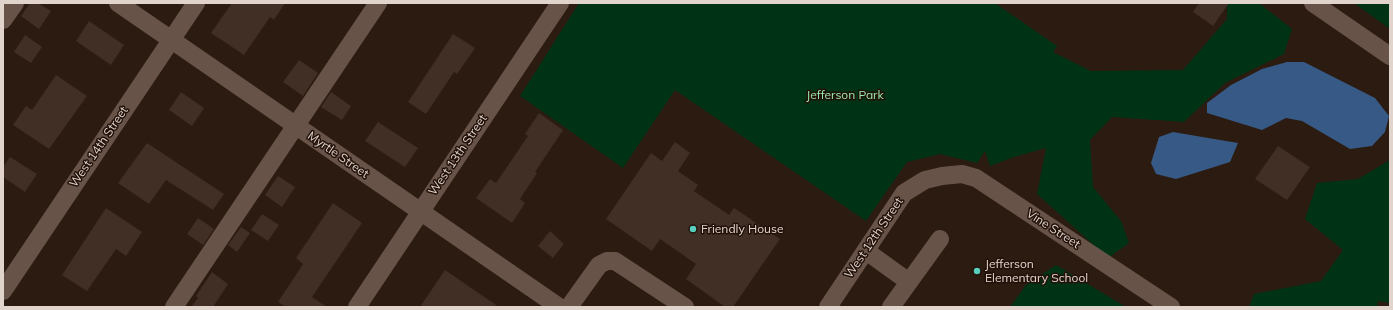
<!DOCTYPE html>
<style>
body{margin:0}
#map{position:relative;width:1393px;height:310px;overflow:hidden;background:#2c1b11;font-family:Mulish,sans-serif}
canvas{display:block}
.frame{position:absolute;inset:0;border:4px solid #e0d4cd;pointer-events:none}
</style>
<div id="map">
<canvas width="1393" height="310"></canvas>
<div class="frame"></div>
</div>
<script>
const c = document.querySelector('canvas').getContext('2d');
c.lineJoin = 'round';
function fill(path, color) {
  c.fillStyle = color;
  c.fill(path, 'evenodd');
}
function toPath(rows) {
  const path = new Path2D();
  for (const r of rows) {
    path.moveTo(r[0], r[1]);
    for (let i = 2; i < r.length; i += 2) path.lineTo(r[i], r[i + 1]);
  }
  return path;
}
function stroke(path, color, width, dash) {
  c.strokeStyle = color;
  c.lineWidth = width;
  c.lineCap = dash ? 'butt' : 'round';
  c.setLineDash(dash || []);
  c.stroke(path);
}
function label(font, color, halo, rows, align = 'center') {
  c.font = font + ' Mulish,sans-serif';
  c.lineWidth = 3;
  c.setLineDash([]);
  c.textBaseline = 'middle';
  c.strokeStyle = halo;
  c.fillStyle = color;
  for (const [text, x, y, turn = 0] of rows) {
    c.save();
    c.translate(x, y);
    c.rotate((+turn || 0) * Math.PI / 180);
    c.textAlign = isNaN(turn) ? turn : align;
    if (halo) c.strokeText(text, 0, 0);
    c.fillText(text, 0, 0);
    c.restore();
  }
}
fill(toPath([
 [579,3,995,3,1057,46,1053,52,1091,71,1183,70,1227,19,1227,3,1259,3,1292,29,1284,54,1225,83,1184,122,1112,117,1090,140,1093,187,1121,221,1129,243,1108,258,1037,194,1046,148,1014,157,990,166,985,151,977,163,940,154,907,162,866,221,675,90,623,168,520,96],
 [1354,3,1390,3,1390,29],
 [1390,160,1390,303,1378,301,1377,307,1249,307,1254,294,1321,281,1343,250,1305,219,1317,183,1358,179],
 [1056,265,1126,307,1010,307,1026,285]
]), '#003315');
fill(toPath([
 [1287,62,1304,62,1375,98,1389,116,1385,132,1372,146,1350,149,1302,121,1286,118,1262,130,1207,113,1207,103,1231,85,1262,69],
 [1173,132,1238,143,1230,162,1176,179,1156,174,1151,163,1159,137]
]), '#365985');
fill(toPath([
 [30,3,38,3,51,11,39,29,21,16],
 [232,3,285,3,274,20,270,17,244,55,211,33],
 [1199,3,1229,3,1213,26,1193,12],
 [89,21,124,45,111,65,76,41],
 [453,34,475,48,457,74,454,72,426,114,408,102],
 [25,35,42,47,31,63,14,52],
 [299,60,318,73,303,96,283,82],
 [56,75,87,96,49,149,13,125,26,106,32,110],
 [181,92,204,108,192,126,169,110],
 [331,92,351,106,342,120,321,107],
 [539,113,563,130,535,172,537,173,520,199,525,203,512,223,476,198,490,179,496,183,528,136,525,134],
 [378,122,418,148,405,167,365,141],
 [675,142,690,153,678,171,698,185,694,191,729,215,734,208,780,239,733,307,725,307,686,279,696,264,660,239,652,251,606,219,651,153,662,161],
 [147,143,224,194,213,210,166,180,149,204,118,183],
 [1278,146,1310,167,1287,200,1255,179],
 [10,157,37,174,25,192,3,177,3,167],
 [278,176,295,187,282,207,265,195],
 [333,203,362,223,312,297,327,307,286,307,278,302,303,264,296,258],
 [106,208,142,232,126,256,116,249,87,291,62,275],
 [262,214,279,225,268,241,251,230],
 [198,218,214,229,203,245,187,234],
 [241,227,250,233,237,252,228,245],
 [550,231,564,244,553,258,538,246],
 [445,270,499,307,420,307],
 [212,272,228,284,213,307,191,307,198,298,196,296]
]), '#412e25');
stroke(toPath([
 [118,3,559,307],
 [1313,3,1390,56],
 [3,20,15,3],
 [866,251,909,282],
 [3,291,196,3],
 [174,307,378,3],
 [357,307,560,3],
 [569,307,599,265,607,261,615,261,685,307],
 [828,307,904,193,925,180,942,176,962,174,976,178,1171,307],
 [891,307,940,239]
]), '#685349', 18);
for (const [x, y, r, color] of [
 [693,229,4,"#59cebe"],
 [977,271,4,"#59cebe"]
]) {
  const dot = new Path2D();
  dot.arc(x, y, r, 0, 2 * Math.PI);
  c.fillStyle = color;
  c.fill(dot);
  stroke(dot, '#221108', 1.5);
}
label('12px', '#98e8ae', '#221108', [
 ["Jefferson Park",845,95]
]);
label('12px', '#e0d4cd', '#221108', [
 ["West 14th Street",99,147,-56],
 ["Myrtle Street",338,155,35],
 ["West 13th Street",458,155,-56],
 ["Vine Street",1053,229,33],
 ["West 12th Street",874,238,-56]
]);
label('12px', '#e0d4cd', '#221108', [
 ["Friendly House",701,229],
 ["Jefferson",985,264],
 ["Elementary School",985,278]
], 'left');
</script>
